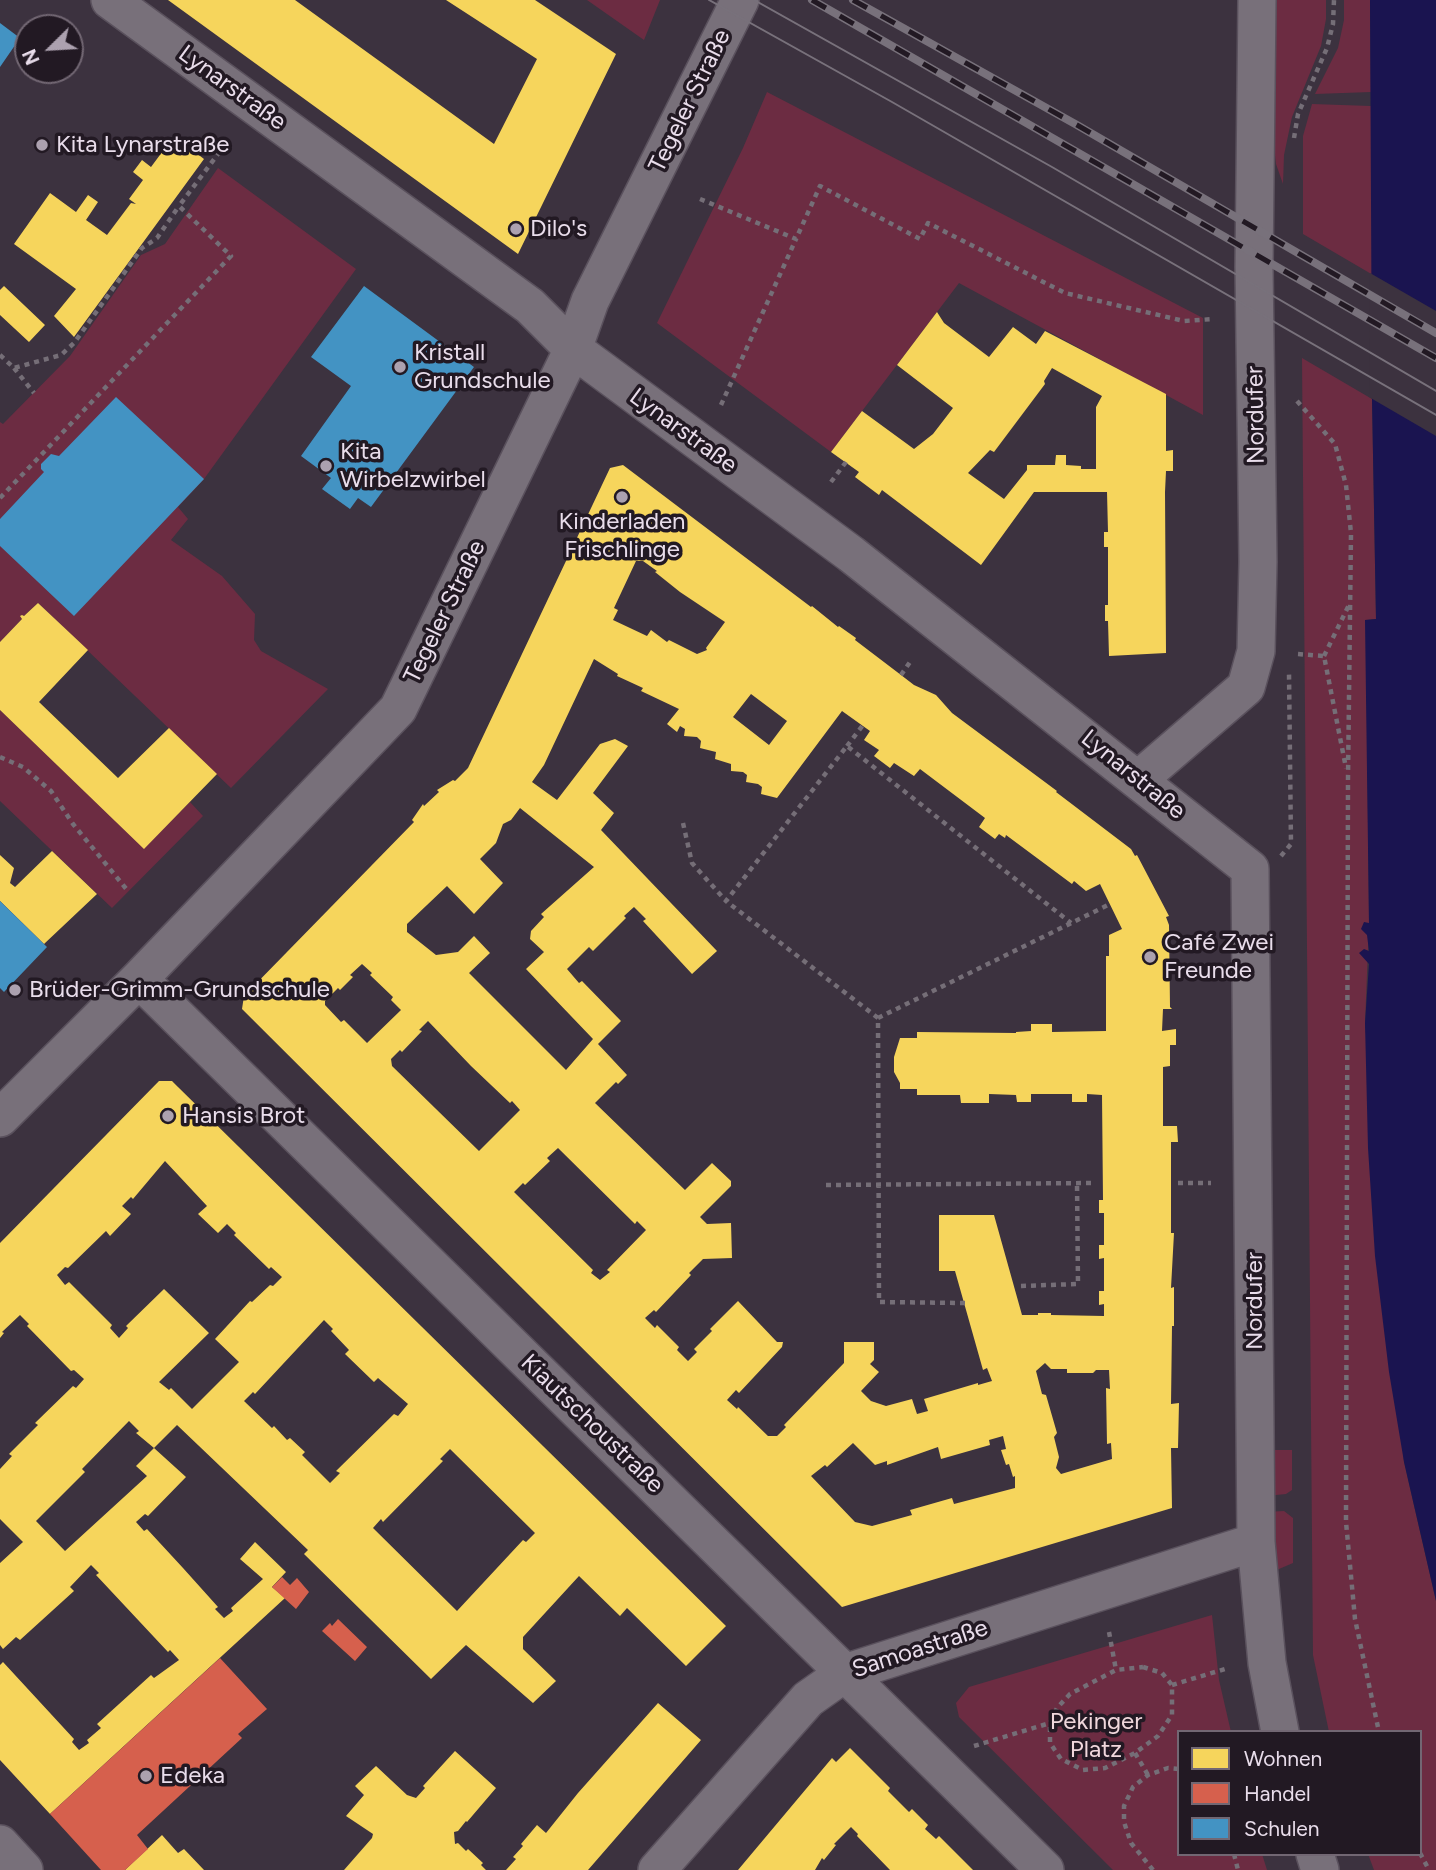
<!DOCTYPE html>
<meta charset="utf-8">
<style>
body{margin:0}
#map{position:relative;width:1436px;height:1870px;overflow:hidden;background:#3c323f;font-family:Figtree,sans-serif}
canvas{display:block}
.legend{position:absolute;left:1177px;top:1730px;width:245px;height:126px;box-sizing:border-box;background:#221923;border:2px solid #726773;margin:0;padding:9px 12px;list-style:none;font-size:21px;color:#e9ddeb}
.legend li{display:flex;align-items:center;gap:14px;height:35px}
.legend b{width:35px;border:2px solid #726773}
.north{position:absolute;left:14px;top:14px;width:70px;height:70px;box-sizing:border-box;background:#221923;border:2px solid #726773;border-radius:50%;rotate:246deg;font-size:19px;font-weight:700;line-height:28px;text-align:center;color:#e9ddeb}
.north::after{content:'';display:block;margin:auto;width:24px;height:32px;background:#aca1af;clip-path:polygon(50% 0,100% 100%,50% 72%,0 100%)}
</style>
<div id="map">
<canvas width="1436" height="1870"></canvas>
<ul class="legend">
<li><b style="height:19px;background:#f6d55c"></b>Wohnen</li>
<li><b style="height:19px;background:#d6604d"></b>Handel</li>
<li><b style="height:19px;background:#4393c3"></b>Schulen</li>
</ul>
<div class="north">N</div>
</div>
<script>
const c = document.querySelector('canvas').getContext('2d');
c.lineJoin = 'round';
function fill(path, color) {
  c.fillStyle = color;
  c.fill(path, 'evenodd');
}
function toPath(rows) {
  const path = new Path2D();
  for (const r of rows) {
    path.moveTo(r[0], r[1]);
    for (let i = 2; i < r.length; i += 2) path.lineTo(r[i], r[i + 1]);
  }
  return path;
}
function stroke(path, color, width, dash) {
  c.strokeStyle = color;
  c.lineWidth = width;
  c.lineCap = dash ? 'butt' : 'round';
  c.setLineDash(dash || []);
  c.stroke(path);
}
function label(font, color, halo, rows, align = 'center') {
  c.font = font + ' Figtree,sans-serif';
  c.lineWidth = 7;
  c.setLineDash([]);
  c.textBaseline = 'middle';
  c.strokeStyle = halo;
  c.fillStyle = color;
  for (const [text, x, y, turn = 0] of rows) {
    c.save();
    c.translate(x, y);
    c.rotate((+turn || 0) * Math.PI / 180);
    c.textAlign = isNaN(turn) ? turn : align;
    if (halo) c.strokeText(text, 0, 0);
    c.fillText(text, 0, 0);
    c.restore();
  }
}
fill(toPath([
 [587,0,660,0,644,40],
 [1275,0,1326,0,1326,19,1321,46,1292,117,1284,155,1283,184,1276,164,1273,136],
 [1344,0,1370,0,1371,92,1315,94,1338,48,1344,20],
 [767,92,1203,318,1203,415,959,283,831,452,657,323,743,148],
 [1312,104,1371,106,1373,275,1303,234,1303,136],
 [218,168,356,269,204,479,178,507,188,519,171,540,222,576,255,614,254,640,261,651,328,689,231,788,38,603,24,616,21,615,22,619,0,642,0,422,3,424,70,356,141,255,165,244],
 [1302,358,1372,399,1376,619,1366,620,1369,924,1365,1023,1404,1462,1436,1601,1436,1870,1374,1870,1368,1854,1420,1854,1420,1732,1329,1732,1313,1655],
 [0,710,144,848,190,802,203,816,112,908,0,801],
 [1268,1450,1292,1450,1292,1490,1286,1494,1266,1496],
 [1284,1511,1293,1518,1293,1563,1265,1575,1265,1512],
 [1212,1615,1219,1680,1231,1732,1179,1732,1179,1854,1262,1854,1267,1870,1113,1870,959,1717,956,1703,969,1687]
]), '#6c2c42');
fill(toPath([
 [1370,0,1436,0,1436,1601,1404,1462,1389,1372,1375,1256,1368,1148,1365,1023,1369,964,1359,953,1364,949,1369,951,1367,935,1361,929,1364,922,1369,923,1365,620,1376,619,1372,399]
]), '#1a1450');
fill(toPath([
 [1370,273,1436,311,1436,436,1369,397]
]), '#3c323f');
fill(toPath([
 [168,0,295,0,494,144,537,59,446,0,535,0,616,54,518,254],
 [174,136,204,159,74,337,54,316,76,289,14,244,50,193,76,212,88,195,98,202,86,220,107,235,131,203,136,204,129,199,143,180,133,172,142,160,151,167],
 [4,286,45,325,29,342,0,315,0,290],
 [937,312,944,323,989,357,1013,327,1036,344,1045,331,1166,394,1166,451,1173,450,1173,471,1166,471,1165,492,1166,653,1109,656,1108,621,1105,621,1105,605,1108,605,1108,547,1104,547,1104,532,1108,532,1107,492,1034,492,981,565,882,490,879,495,855,477,859,472,831,452,862,411,914,449,933,434,953,408,897,365],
 [1052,368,1102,396,1096,407,1096,469,1081,469,1081,466,1066,465,1066,455,1056,455,1055,465,1027,465,1027,470,1004,499,968,473,990,450,994,452,1045,384,1044,381],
 [623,465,811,607,812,606,838,627,839,626,856,638,855,640,901,675,914,685,936,695,952,713,1057,791,1056,792,1131,849,1135,856,1137,855,1169,916,1166,917,1169,925,1170,1007,1172,1009,1163,1009,1162,1031,1176,1029,1176,1045,1170,1045,1170,1066,1163,1067,1163,1126,1177,1126,1178,1142,1171,1142,1171,1233,1174,1233,1171,1288,1174,1287,1174,1326,1172,1326,1171,1404,1179,1403,1178,1448,1171,1448,1172,1508,842,1607,242,1009,244,996,414,822,412,820,423,804,424,806,439,792,437,790,453,780,455,781,468,768,610,468],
 [636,561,643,561,657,571,655,572,680,592,725,622,706,648,707,650,697,654,669,640,667,642,651,630,647,636,613,620,618,610,614,608],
 [594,659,618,674,617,676,643,688,641,691,679,709,667,724,677,732,680,726,685,729,684,736,697,737,701,741,700,748,716,752,715,759,731,764,731,771,743,772,747,775,746,782,758,784,762,787,761,794,777,798,842,711,870,731,864,740,879,750,874,756,890,768,894,763,914,776,920,769,985,818,979,827,995,839,999,834,1005,838,1006,835,1072,884,1074,881,1086,891,1100,884,1122,929,1109,935,1109,956,1106,956,1106,1031,1052,1032,1052,1024,1031,1024,1031,1031,1016,1032,1016,1033,917,1032,917,1038,900,1038,894,1057,894,1072,900,1083,900,1089,917,1089,917,1095,960,1095,961,1103,989,1103,989,1094,1016,1095,1017,1102,1031,1102,1031,1094,1072,1094,1072,1102,1087,1102,1087,1094,1102,1095,1103,1200,1099,1200,1099,1213,1104,1213,1104,1245,1099,1245,1099,1259,1104,1258,1104,1291,1099,1291,1099,1305,1104,1304,1104,1316,1051,1315,1051,1313,1038,1313,1038,1315,1022,1315,994,1215,939,1215,939,1271,955,1271,983,1370,987,1368,992,1381,978,1385,978,1383,924,1399,928,1411,917,1414,912,1399,886,1406,871,1401,861,1391,879,1372,870,1364,874,1360,874,1342,844,1342,844,1363,784,1425,786,1427,777,1436,768,1436,738,1407,737,1409,727,1400,736,1390,739,1393,782,1347,783,1342,777,1342,738,1301,710,1329,712,1331,694,1349,697,1352,688,1361,677,1350,679,1347,657,1325,655,1328,645,1318,654,1310,656,1312,691,1275,689,1273,703,1259,732,1258,731,1223,707,1224,700,1217,731,1186,731,1181,712,1163,685,1190,595,1103,616,1082,618,1084,627,1075,598,1044,621,1021,582,981,579,983,567,969,589,947,593,951,626,918,624,916,634,907,646,919,643,921,692,974,717,951,601,830,614,813,593,793,628,746,615,739,600,744,557,800,532,782,544,765],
 [751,694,787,721,769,745,733,717],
 [520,808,594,867,541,914,544,917,531,931,530,939,544,952,526,969,593,1039,566,1070,469,973,490,953,474,936,458,952,436,955,407,932,407,924,447,886,474,914,503,883,480,859,496,843,503,824,511,820],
 [362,964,372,973,370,975,393,997,391,1000,401,1010,367,1043,344,1020,341,1022,325,1005,325,1001,338,988,340,990,353,977,350,975],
 [428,1021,471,1066,510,1103,512,1101,520,1110,479,1151,392,1066,391,1059,400,1050,402,1052,422,1031,419,1030],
 [558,1148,635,1224,637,1221,646,1230,607,1270,610,1272,600,1280,591,1273,593,1270,514,1192,523,1183,525,1185,550,1161,547,1158],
 [1045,1363,1051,1369,1067,1369,1067,1373,1093,1373,1096,1370,1109,1370,1110,1389,1106,1388,1107,1444,1111,1443,1112,1459,1061,1474,1056,1468,1059,1457,1054,1437,1057,1433,1046,1395,1042,1394,1036,1371],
 [1003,1436,1006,1449,1001,1450,1006,1465,1009,1464,1013,1477,1015,1476,1015,1488,954,1504,952,1498,910,1510,912,1515,872,1526,855,1522,811,1476,825,1465,827,1467,853,1443,875,1465,887,1461,887,1465,938,1447,941,1459,990,1445,989,1440],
 [38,603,88,650,39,702,118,778,169,728,217,774,144,849,0,710,0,642,22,619,20,616,22,615,24,616],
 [52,851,97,894,44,944,0,901,0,855,14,868,10,883,15,887],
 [159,1081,172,1081,178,1087,726,1626,686,1666,627,1608,620,1616,579,1576,523,1637,523,1649,556,1681,533,1703,466,1645,431,1679,304,1554,308,1550,177,1425,154,1448,136,1433,139,1431,129,1421,82,1469,85,1472,36,1521,65,1551,147,1476,136,1466,154,1448,186,1477,148,1516,145,1514,136,1522,144,1531,147,1529,183,1568,218,1607,215,1609,224,1618,233,1611,231,1608,263,1579,240,1559,255,1542,286,1572,272,1587,285,1598,50,1814,0,1760,0,1665,3,1662,74,1739,72,1742,79,1750,89,1743,87,1740,101,1728,97,1724,151,1675,154,1678,179,1660,170,1650,168,1652,96,1575,99,1573,91,1565,70,1587,74,1591,20,1640,16,1637,3,1649,0,1645,0,1563,23,1542,0,1519,0,1469,12,1456,9,1454,38,1425,35,1423,73,1386,76,1388,84,1379,74,1370,71,1371,27,1326,29,1324,20,1315,2,1332,4,1333,0,1338,0,1243],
 [165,1161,207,1206,198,1214,218,1233,227,1224,236,1233,234,1235,269,1269,271,1267,282,1277,273,1286,270,1285,252,1302,250,1301,215,1339,239,1362,192,1409,171,1388,169,1390,159,1382,209,1333,164,1289,126,1326,128,1328,119,1338,110,1328,112,1325,69,1282,65,1285,57,1275,65,1267,68,1268,106,1231,110,1236,131,1214,122,1206,131,1197,133,1199],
 [324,1320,333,1329,331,1331,349,1350,345,1354,374,1382,378,1378,408,1404,398,1416,394,1414,336,1471,340,1473,330,1483,302,1455,305,1452,290,1438,287,1440,274,1426,272,1428,244,1401,253,1392,255,1394],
 [450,1449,535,1533,526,1542,523,1540,457,1611,373,1528,381,1519,383,1522,443,1461,440,1459],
 [658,1703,701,1740,588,1870,506,1870,516,1859,513,1857,523,1846,521,1844,537,1825,546,1833,578,1793],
 [850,1748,890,1788,888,1791,909,1812,912,1809,928,1825,925,1829,936,1839,939,1836,973,1870,890,1870,857,1836,858,1834,851,1827,834,1844,836,1845,824,1860,822,1858,815,1870,738,1870,832,1758,836,1762],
 [455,1751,496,1788,467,1822,466,1821,458,1831,454,1832,455,1844,458,1843,466,1851,468,1849,483,1863,481,1865,486,1870,344,1870,372,1838,373,1834,346,1816,364,1795,355,1786,376,1766,407,1795,416,1798,425,1788,423,1786],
 [162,1835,178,1853,184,1849,204,1870,125,1870]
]), '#f6d55c');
fill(toPath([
 [282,1577,290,1585,297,1578,309,1592,296,1609,272,1587],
 [338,1619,367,1647,355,1661,322,1631,330,1623,332,1626],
 [220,1658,267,1709,238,1734,242,1738,137,1835,148,1849,125,1870,101,1870,50,1814]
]), '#d6604d');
fill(toPath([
 [0,23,20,38,0,67],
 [364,286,474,367,371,507,358,498,350,509,322,489,331,478,301,456,351,386,311,357],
 [116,397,204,479,74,616,0,546,0,519,44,472,41,469,41,464,51,454,59,456],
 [0,901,47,947,4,992,0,988]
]), '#4393c3');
const minor = toPath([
 [110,0,530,306,573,349,851,554,1250,869,1256,1542,1267,1663,1280,1732],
 [1138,780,1246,687,1256,651,1258,562,1254,267,1257,0],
 [139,979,1045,1870],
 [0,1118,139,979,398,709,573,349,590,301,740,0],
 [0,1844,24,1870],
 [1315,1854,1320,1870],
 [657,1870,808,1699,845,1673,1256,1542]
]);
stroke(minor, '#5a515d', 40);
stroke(toPath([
 [1294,138,1298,114,1327,48,1333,24,1334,0],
 [700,199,796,239,820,186,920,239,928,223,1065,293,1184,321,1214,319],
 [0,355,14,368,61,355,74,343,142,248,157,238,179,206],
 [14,368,34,393],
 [1297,401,1335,444,1346,485,1351,533,1348,779,1346,1522,1355,1619,1379,1732],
 [721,405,796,239],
 [831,482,846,462],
 [0,498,231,256,179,206,218,154],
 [1298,654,1324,656,1346,768],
 [1324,656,1349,605],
 [901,675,910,662],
 [847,746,863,725],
 [0,757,23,767,51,791,73,824,128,891],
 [683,823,692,863,726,901],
 [1281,856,1291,844,1289,672],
 [878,1018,1110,904],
 [1178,1183,1211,1183],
 [826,1185,1096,1183],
 [1021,1286,1078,1284,1077,1183],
 [965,1303,879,1302,878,1018,726,901,847,746,1071,923],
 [1109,1632,1116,1670],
 [1143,1667,1162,1673,1172,1685,1172,1715,1158,1736,1135,1753,1105,1768,1083,1770,1061,1759,1050,1743,1050,1723,1057,1708,1070,1694,1116,1670,1143,1667],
 [1172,1685,1225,1669],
 [974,1746,1050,1723],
 [1135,1753,1148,1775],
 [1420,1853,1429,1870],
 [1234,1854,1238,1870],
 [1153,1870,1131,1843,1124,1822,1124,1806,1133,1787,1148,1775,1168,1768,1179,1769]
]), '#756e77', 4.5, [5, 5]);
stroke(minor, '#78707a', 37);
stroke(toPath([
 [709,0,892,102,1436,415],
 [754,0,1052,167,1436,391]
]), '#78717b', 2);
const rail = toPath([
 [812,0,1436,358],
 [853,0,1077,125,1436,333]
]);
stroke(rail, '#78717b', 8);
stroke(rail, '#221923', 5, [16]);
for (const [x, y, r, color] of [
 [42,145,7,"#aca1af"],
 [516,229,7,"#aca1af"],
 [400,367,7,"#aca1af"],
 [326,466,7,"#aca1af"],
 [622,497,7,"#aca1af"],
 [1150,957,7,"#aca1af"],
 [15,990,7,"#aca1af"],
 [168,1116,7,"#aca1af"],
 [146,1776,7,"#aca1af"]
]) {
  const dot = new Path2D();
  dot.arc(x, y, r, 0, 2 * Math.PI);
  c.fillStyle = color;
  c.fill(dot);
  stroke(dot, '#221923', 2.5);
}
label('24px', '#e9ddeb', '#221923', [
 ["Lynarstraße",232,88,36],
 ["Tegeler Straße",690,101,-64],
 ["Nordufer",1256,415,-91],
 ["Lynarstraße",683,431,36],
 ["Tegeler Straße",445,612,-64],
 ["Lynarstraße",1133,775,39],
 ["Nordufer",1255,1301,-90],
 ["Kiautschoustraße",592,1424,44],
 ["Samoastraße",920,1649,-18]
]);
label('24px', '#e9ddeb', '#221923', [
 ["Kita Lynarstraße",56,145],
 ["Dilo's",530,229],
 ["Kristall",414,353],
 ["Grundschule",414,381],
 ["Kita",340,452],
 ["Wirbelzwirbel",340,480],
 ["Kinderladen",622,522,"center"],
 ["Frischlinge",622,550,"center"],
 ["Café Zwei",1164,943],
 ["Freunde",1164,971],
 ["Brüder-Grimm-Grundschule",29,990],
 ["Hansis Brot",182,1116],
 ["Edeka",160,1776]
], 'left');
label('24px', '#f0d7dc', '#221923', [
 ["Pekinger",1096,1722],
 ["Platz",1096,1750]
]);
</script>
